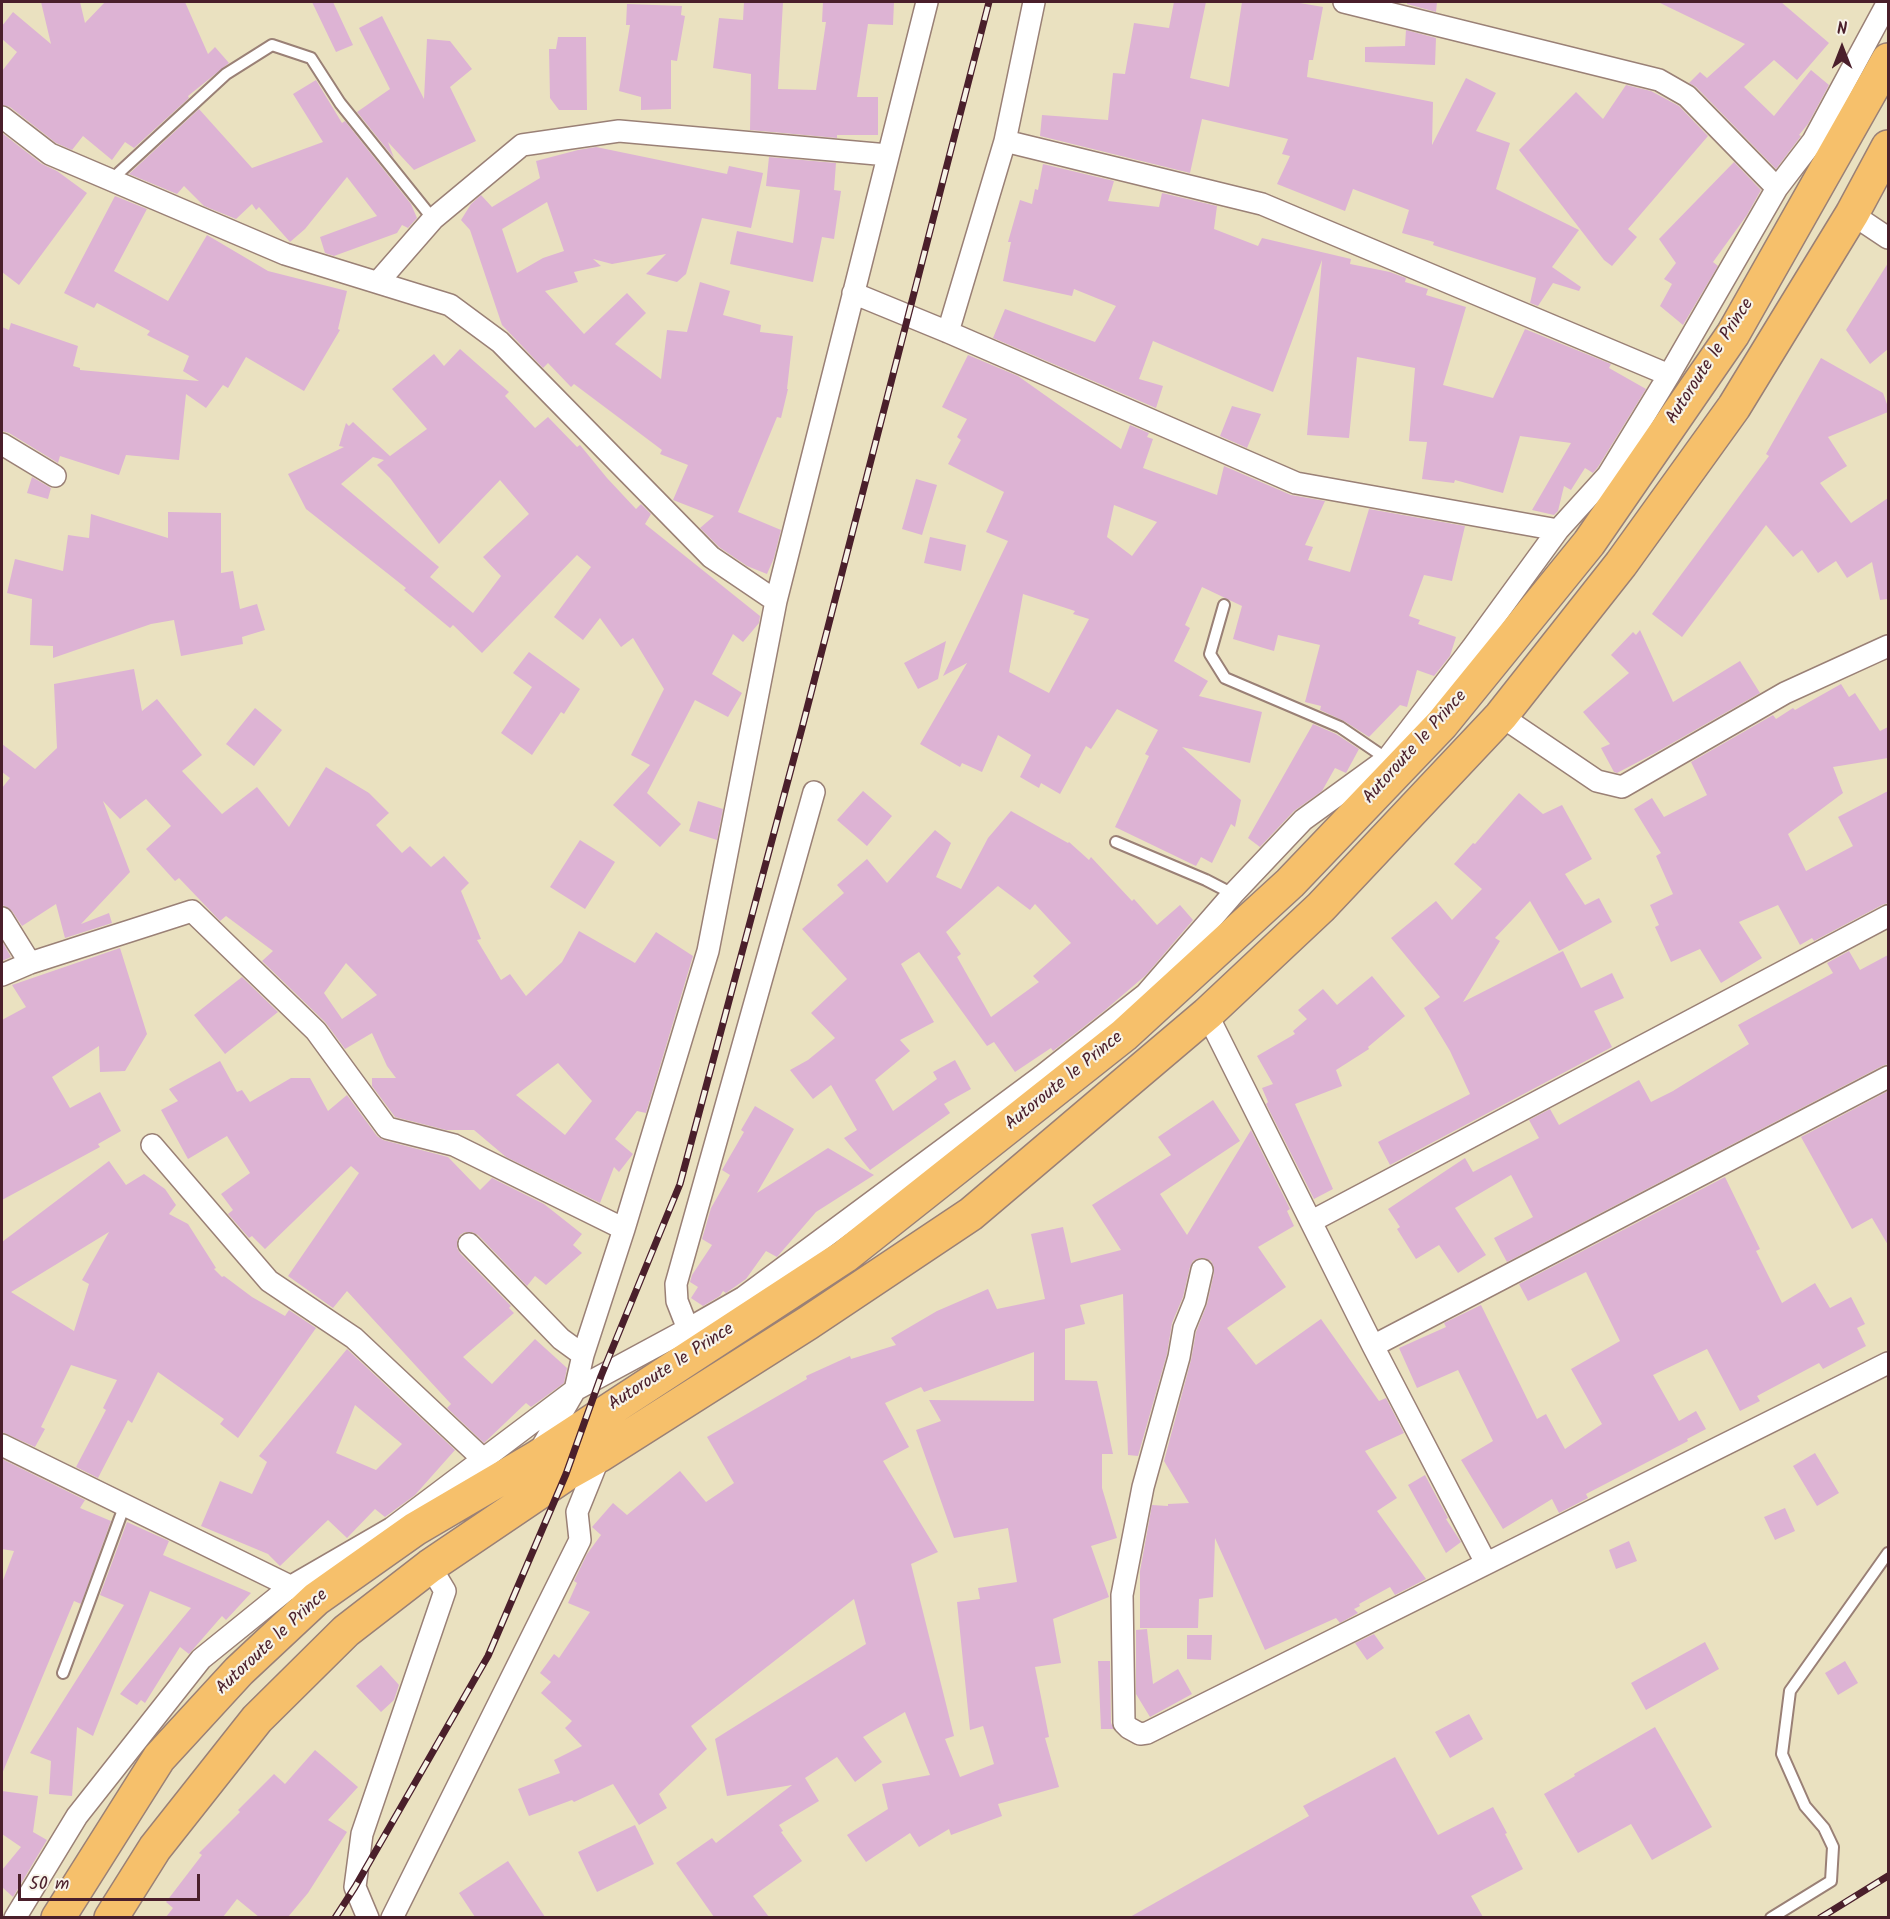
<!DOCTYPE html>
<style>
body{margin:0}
#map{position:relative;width:1890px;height:1919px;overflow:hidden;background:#eae1c0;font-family:Kalam,sans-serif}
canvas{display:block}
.frame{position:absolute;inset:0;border:3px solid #4a1f2b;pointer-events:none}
.north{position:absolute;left:1812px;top:18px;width:60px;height:60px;-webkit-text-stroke:4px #f7f3e8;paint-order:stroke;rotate:0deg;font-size:16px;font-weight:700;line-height:24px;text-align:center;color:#4a1f2b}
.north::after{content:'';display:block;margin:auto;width:21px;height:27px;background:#4a1f2b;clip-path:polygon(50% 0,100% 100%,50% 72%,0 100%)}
.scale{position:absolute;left:18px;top:1874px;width:182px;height:27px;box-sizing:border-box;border:3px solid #4a1f2b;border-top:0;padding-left:8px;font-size:18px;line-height:21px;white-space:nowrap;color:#4a1f2b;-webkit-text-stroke:4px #f7f3e8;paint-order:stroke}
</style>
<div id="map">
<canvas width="1890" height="1919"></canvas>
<div class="frame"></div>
<div class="north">N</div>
<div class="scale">50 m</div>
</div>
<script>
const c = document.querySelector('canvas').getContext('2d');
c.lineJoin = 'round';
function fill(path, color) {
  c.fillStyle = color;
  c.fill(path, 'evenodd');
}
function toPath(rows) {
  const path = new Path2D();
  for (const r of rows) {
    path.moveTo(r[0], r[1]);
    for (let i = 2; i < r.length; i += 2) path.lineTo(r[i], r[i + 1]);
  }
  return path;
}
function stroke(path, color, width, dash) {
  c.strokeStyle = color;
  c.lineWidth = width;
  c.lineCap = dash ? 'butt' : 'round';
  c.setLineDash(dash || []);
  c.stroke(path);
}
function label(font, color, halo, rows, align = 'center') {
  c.font = font + ' Kalam,sans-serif';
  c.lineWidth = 4.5;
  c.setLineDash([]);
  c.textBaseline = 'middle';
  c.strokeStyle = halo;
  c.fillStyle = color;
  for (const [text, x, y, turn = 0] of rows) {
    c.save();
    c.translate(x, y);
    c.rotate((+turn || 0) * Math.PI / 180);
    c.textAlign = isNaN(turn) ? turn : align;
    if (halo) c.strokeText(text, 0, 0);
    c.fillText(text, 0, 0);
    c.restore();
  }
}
fill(toPath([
 [41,2,80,2,85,23,105,2,185,2,208,54,215,47,229,63,188,96,189,98,134,148,125,142,112,160,83,136,72,150,56,143,10,107,2,105,2,71,17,52,2,39,2,26,13,12,51,44],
 [312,2,333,2,353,45,336,52],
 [744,2,783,2,778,89,816,90,826,22,822,22,823,2,894,2,893,25,868,24,857,97,878,97,878,135,837,135,837,138,750,130,751,74,713,68,719,18,743,20],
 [1174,2,1206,2,1190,78,1229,87,1242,2,1294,2,1323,7,1313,60,1309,60,1307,77,1433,102,1432,145,1466,78,1496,93,1476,131,1510,143,1496,189,1579,230,1552,267,1581,287,1579,291,1553,283,1538,306,1530,303,1536,278,1433,245,1434,242,1402,233,1409,210,1353,189,1345,211,1277,184,1290,156,1282,154,1288,139,1202,119,1190,173,1040,136,1042,115,1108,120,1113,73,1125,74,1134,23,1169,28],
 [1407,2,1437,2,1436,12,1407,4],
 [1658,2,1781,2,1829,43,1797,80,1774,60,1744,87,1774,116,1811,70,1829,85,1808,124,1799,135,1801,136,1776,169,1696,87,1689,83,1700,72,1707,78,1745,44],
 [627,4,682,6,681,15,685,16,677,61,671,60,671,109,641,110,641,97,619,91,630,25,626,25],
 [382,16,424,99,427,39,450,41,472,69,450,87,476,141,414,170,388,142,394,158,357,112,390,89,359,28],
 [1406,30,1436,38,1435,65,1365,62,1365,47,1405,46],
 [558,37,586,37,587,110,559,110,550,98,549,49,556,49],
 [316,80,342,123,345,121,411,204,417,218,408,228,402,225,397,233,334,256,325,253,320,237,377,216,347,177,305,229,290,242,259,207,256,210,252,204,236,219,204,206,184,186,177,194,129,174,199,109,252,168,323,142,293,94],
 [1626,85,1651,91,1679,106,1708,136,1628,229,1637,237,1612,266,1604,260,1519,150,1576,92,1603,119],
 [2,133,42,164,57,171,87,193,19,285,2,272],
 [596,147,727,174,729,166,763,173,751,228,702,218,686,274,677,282,646,274,666,254,612,264,593,259,601,266,574,272,578,282,545,291,584,334,627,293,646,313,615,344,661,379,667,330,687,332,700,282,730,291,723,315,761,325,760,332,793,336,787,389,788,389,781,418,777,417,738,512,781,530,774,558,767,574,747,566,719,547,700,528,714,516,673,500,688,465,660,454,662,450,574,384,571,387,548,363,543,368,502,325,470,230,461,220,471,204,481,195,492,207,540,178,536,161,578,150],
 [547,202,564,251,543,258,517,273,502,229],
 [769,157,836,163,834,190,841,191,834,239,822,237,813,282,730,264,737,231,793,243,800,190,766,186],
 [1734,162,1761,190,1747,215,1713,262,1718,266,1683,325,1660,306,1672,284,1664,279,1676,263,1659,239],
 [1043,164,1114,181,1108,201,1159,207,1162,193,1217,206,1214,229,1258,246,1262,238,1351,259,1350,264,1390,272,1406,278,1405,282,1428,289,1426,295,1466,307,1443,385,1493,398,1525,329,1611,364,1609,368,1646,389,1598,467,1593,473,1585,468,1571,490,1564,486,1558,511,1554,515,1532,510,1571,443,1520,436,1503,493,1455,480,1454,483,1422,479,1427,442,1409,441,1415,368,1357,357,1349,438,1307,435,1322,260,1273,392,1153,341,1139,379,1163,386,1156,408,993,338,1005,309,1095,342,1116,306,1074,289,1072,296,1003,281,1011,242,1008,242,1020,200,1032,204,1035,189,1038,190],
 [115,196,147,209,114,271,168,301,207,235,268,271,347,291,338,329,340,330,304,391,246,357,228,388,223,385,206,408,186,394,179,460,126,455,119,475,60,456,58,463,9,433,2,431,2,327,9,330,11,323,78,346,73,366,80,368,80,370,199,381,183,371,189,356,147,335,150,331,97,303,94,308,64,293],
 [1888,263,1888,349,1870,364,1846,330],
 [460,349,509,392,505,396,535,428,548,417,577,447,580,445,607,478,636,509,641,504,651,514,645,524,760,616,759,623,743,642,733,634,712,674,742,693,728,717,695,700,647,793,681,824,660,847,613,805,650,765,631,755,664,689,633,638,621,647,600,618,583,640,554,617,591,567,577,555,482,653,453,625,450,628,404,590,406,588,306,509,288,474,344,447,339,446,346,423,349,426,353,422,390,456,427,429,392,389,434,354,444,366],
 [373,457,384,460,377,465,390,478,439,544,500,480,529,514,483,557,501,576,473,613,430,577,439,567,341,484],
 [968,355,1018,376,1121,449,1130,425,1149,433,1147,437,1153,439,1143,468,1217,495,1224,466,1291,495,1325,501,1305,545,1313,547,1308,560,1350,572,1369,509,1465,526,1452,581,1424,575,1409,616,1420,620,1418,624,1456,637,1450,656,1434,676,1417,670,1407,707,1400,705,1369,737,1344,721,1320,710,1321,706,1305,702,1320,645,1278,635,1274,651,1233,639,1242,606,1202,587,1185,625,1190,628,1174,661,1208,681,1199,696,1262,712,1250,763,1182,747,1241,800,1235,827,1231,824,1212,863,1201,857,1196,866,1115,827,1149,756,1145,754,1158,730,1117,709,1091,749,1086,746,1060,794,1041,783,1039,788,1020,777,1031,755,998,735,982,772,962,763,960,767,920,744,967,663,943,676,1008,541,986,532,1004,492,948,464,961,440,957,437,967,419,942,407],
 [1114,505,1157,522,1132,556,1107,537],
 [1023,594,1075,611,1073,614,1089,619,1049,693,1009,672],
 [1821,358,1883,393,1888,407,1888,412,1828,437,1847,466,1820,483,1851,523,1888,498,1888,599,1880,600,1872,562,1847,578,1836,561,1818,573,1802,550,1793,557,1766,525,1682,637,1652,614,1769,456,1766,454],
 [1232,406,1261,414,1247,448,1220,436],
 [32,477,51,488,48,499,27,493],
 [916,479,937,485,922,535,902,529],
 [168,512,221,513,221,573,233,571,240,609,257,604,265,630,242,637,243,644,181,656,174,620,151,624,53,658,53,646,30,645,32,599,7,593,15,559,63,571,68,535,89,538,91,514,168,538],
 [930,537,966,545,961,571,924,563],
 [1640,630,1673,702,1740,661,1760,693,1655,753,1617,773,1614,772,1601,748,1610,744,1583,712,1629,673,1611,655,1633,632,1636,635],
 [946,641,938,679,918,689,904,663],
 [529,652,580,689,564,714,561,712,532,755,501,733,532,687,513,673],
 [134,669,142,711,157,699,202,755,182,771,222,814,257,787,289,827,326,767,369,793,389,813,376,825,402,853,410,846,431,867,444,856,469,883,461,891,481,939,477,940,501,980,510,974,526,996,562,962,579,931,635,963,656,932,693,956,646,1113,637,1111,615,1139,633,1154,619,1172,614,1167,600,1203,506,1157,474,1130,446,1130,395,1117,372,1086,372,1078,396,1078,387,1066,372,1033,345,1049,325,1022,262,961,273,951,226,916,220,921,179,878,175,881,146,849,171,826,146,799,120,819,103,801,130,872,81,924,109,913,112,923,65,938,56,904,22,926,12,911,7,907,2,905,2,788,10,778,2,772,2,744,35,769,57,748,54,684],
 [346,963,377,995,342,1019,324,993],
 [558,1063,592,1101,565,1135,516,1095],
 [1841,684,1849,697,1855,693,1880,731,1888,727,1888,758,1833,767,1843,793,1788,834,1806,871,1853,846,1838,817,1888,791,1888,903,1882,905,1814,941,1812,938,1800,945,1778,905,1739,922,1762,958,1721,983,1700,949,1671,962,1655,927,1659,925,1650,905,1673,894,1656,856,1661,853,1634,809,1652,798,1664,817,1707,795,1691,762,1773,715,1776,719,1793,708,1795,710],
 [255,708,282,730,254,766,226,744],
 [1313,724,1336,734,1359,749,1346,773,1335,768,1322,791,1294,811,1260,847,1248,838],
 [863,791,892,816,867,846,837,820],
 [1519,793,1543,814,1562,805,1592,859,1565,874,1585,905,1599,898,1612,922,1559,951,1530,901,1495,938,1500,941,1463,1002,1563,951,1581,988,1612,973,1624,998,1594,1011,1612,1047,1390,1165,1378,1142,1470,1094,1450,1051,1424,1008,1440,997,1391,938,1436,901,1452,920,1482,889,1454,864,1473,843,1475,844],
 [698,801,723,809,717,840,689,831],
 [1011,811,1068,843,1069,842,1089,860,1091,857,1132,901,1134,899,1157,925,1180,905,1193,920,1146,975,1104,1011,1053,1051,1051,1048,1015,1072,994,1042,987,1046,919,952,901,964,934,1022,900,1040,910,1051,875,1080,893,1111,937,1079,933,1072,955,1060,971,1089,944,1104,950,1113,870,1170,844,1138,857,1130,831,1085,813,1099,790,1070,808,1060,835,1038,811,1013,847,979,802,929,844,893,837,885,867,859,887,883,935,830,951,843,936,877,961,889,988,838],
 [998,886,1030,910,1035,904,1071,943,1033,976,1039,982,991,1017,957,957,961,954,946,932],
 [580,840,615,862,585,909,550,887],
 [2,941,11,957,2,961],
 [120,948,147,1034,125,1071,100,1072,99,1046,52,1077,70,1108,100,1092,121,1131,98,1144,100,1147,2,1200,2,1020,26,1007,12,985],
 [1849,951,1860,970,1888,955,1888,1064,1882,1066,1507,1262,1494,1238,1533,1217,1511,1175,1455,1208,1486,1255,1458,1273,1439,1245,1416,1259,1397,1229,1400,1227,1388,1209,1465,1158,1473,1172,1539,1138,1529,1120,1550,1109,1559,1125,1639,1080,1651,1102,1673,1091,1749,1044,1738,1025,1833,973,1827,963],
 [1372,976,1405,1016,1368,1047,1369,1049,1336,1070,1342,1086,1295,1104,1333,1189,1314,1199,1266,1104,1268,1102,1262,1088,1273,1084,1257,1056,1295,1034,1293,1031,1307,1019,1298,1010,1323,989,1337,1005],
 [242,977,278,1012,225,1054,194,1015],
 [220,1061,237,1092,242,1090,250,1102,291,1078,310,1078,328,1111,347,1095,377,1136,383,1140,448,1157,480,1190,492,1178,544,1204,582,1234,573,1245,582,1253,546,1285,535,1276,527,1286,478,1235,472,1232,465,1232,460,1235,457,1241,457,1248,460,1253,511,1306,509,1308,514,1313,463,1357,492,1384,535,1339,567,1368,564,1383,531,1407,526,1403,484,1443,447,1408,451,1404,347,1291,333,1308,288,1276,359,1173,351,1166,265,1249,252,1236,249,1238,228,1214,233,1210,221,1194,250,1173,227,1136,188,1159,161,1110,178,1101,169,1089],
 [1888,1091,1888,1245,1872,1218,1852,1229,1801,1137],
 [1213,1100,1240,1141,1160,1194,1187,1235,1251,1130,1290,1209,1287,1211,1294,1226,1258,1247,1286,1287,1227,1328,1256,1365,1321,1319,1379,1401,1386,1398,1404,1433,1365,1451,1397,1498,1377,1511,1426,1579,1395,1595,1390,1587,1359,1604,1360,1606,1354,1609,1358,1613,1340,1623,1336,1618,1265,1650,1215,1538,1213,1597,1199,1599,1198,1628,1140,1628,1140,1571,1152,1505,1168,1506,1168,1504,1189,1503,1164,1461,1191,1360,1196,1332,1207,1304,1214,1273,1214,1267,1211,1261,1205,1258,1199,1258,1193,1261,1190,1267,1183,1297,1172,1323,1167,1354,1138,1456,1128,1455,1123,1294,1080,1305,1085,1324,1065,1329,1065,1380,1097,1381,1113,1454,1102,1454,1102,1488,1117,1538,1091,1546,1109,1597,1053,1619,1061,1663,1035,1667,1049,1737,1045,1738,1059,1787,998,1804,1002,1816,951,1835,949,1829,919,1847,910,1833,866,1862,847,1835,888,1809,882,1784,930,1775,905,1712,863,1737,882,1762,855,1782,837,1757,805,1778,819,1801,779,1825,783,1831,781,1832,802,1861,753,1896,769,1917,714,1917,676,1863,712,1838,716,1843,792,1785,727,1796,715,1739,866,1644,854,1599,691,1726,707,1749,659,1794,667,1808,639,1825,613,1784,574,1802,572,1800,529,1816,518,1789,560,1773,554,1760,582,1746,565,1728,572,1721,541,1693,551,1682,540,1673,554,1654,559,1658,590,1612,568,1603,577,1583,574,1581,587,1554,601,1535,592,1527,613,1503,627,1515,680,1471,706,1502,734,1483,707,1437,807,1379,806,1376,850,1356,851,1359,896,1345,891,1338,937,1311,988,1289,997,1309,1045,1299,1031,1234,1063,1227,1071,1263,1121,1250,1092,1205,1171,1155,1158,1137],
 [1034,1352,1034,1401,929,1400,941,1421,916,1430,954,1538,1008,1528,1017,1582,978,1588,980,1599,957,1602,970,1730,983,1726,994,1764,960,1777,945,1739,954,1736,911,1564,938,1552,883,1461,909,1447,885,1403,921,1387,924,1392],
 [755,1106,794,1129,757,1193,828,1148,874,1175,816,1212,777,1257,766,1251,746,1279,726,1293,723,1291,720,1296,703,1306,691,1298,698,1287,690,1282,692,1275,712,1245,702,1239,711,1208,730,1175,722,1170,744,1132,741,1130],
 [109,1161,126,1185,144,1174,165,1189,176,1205,169,1214,188,1224,216,1268,214,1269,222,1277,224,1276,252,1297,285,1316,289,1310,316,1328,238,1438,220,1424,224,1419,158,1372,132,1423,128,1420,98,1478,76,1467,106,1410,103,1408,117,1380,71,1365,41,1427,45,1429,35,1447,2,1432,2,1242],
 [109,1232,82,1280,89,1284,74,1331,11,1292],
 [1725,1177,1760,1249,1756,1251,1782,1303,1815,1283,1830,1308,1851,1297,1865,1324,1857,1328,1866,1346,1823,1369,1819,1363,1757,1396,1760,1401,1740,1411,1707,1349,1653,1375,1679,1421,1696,1411,1706,1429,1687,1439,1688,1441,1586,1494,1588,1498,1559,1513,1552,1499,1503,1529,1461,1460,1493,1441,1458,1370,1417,1388,1399,1348,1446,1327,1444,1323,1481,1305,1537,1419,1546,1414,1565,1449,1602,1424,1571,1369,1620,1341,1586,1272,1528,1301,1519,1284],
 [347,1349,455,1450,415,1495,385,1517,375,1509,347,1538,328,1520,280,1566,268,1554,201,1526,220,1481,252,1494,267,1462,259,1456],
 [355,1405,402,1444,376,1470,336,1453],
 [1815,1453,1839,1493,1817,1506,1793,1466],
 [2,1459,85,1500,80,1508,111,1521,81,1604,74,1601,2,1774,2,1583,14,1551,2,1549],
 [1425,1475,1448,1518,1446,1519,1461,1542,1446,1553,1408,1485],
 [1785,1508,1795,1531,1775,1540,1764,1517],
 [127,1522,169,1541,163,1555,251,1593,226,1620,222,1616,189,1654,180,1647,145,1703,141,1700,137,1705,120,1694,191,1608,150,1591,93,1736,77,1727,72,1796,49,1794,51,1761,30,1753,124,1605,100,1595],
 [1629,1541,1637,1561,1616,1569,1609,1550],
 [1147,1629,1153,1684,1178,1669,1192,1694,1150,1717,1136,1694,1136,1630],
 [1374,1634,1384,1648,1367,1660,1355,1643],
 [1187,1635,1212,1635,1211,1660,1187,1659],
 [1705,1642,1719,1669,1646,1710,1631,1683],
 [1098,1661,1110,1661,1111,1723,1114,1729,1101,1729],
 [1845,1661,1858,1683,1838,1695,1825,1673],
 [381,1665,399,1685,394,1700,381,1712,356,1686],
 [1469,1714,1483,1739,1450,1758,1435,1732],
 [1655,1727,1712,1827,1652,1860,1631,1824,1578,1853,1544,1794,1575,1776,1574,1774],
 [315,1750,358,1787,328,1820,347,1832,308,1893,288,1917,259,1917,237,1899,223,1917,166,1917,173,1908,166,1902,202,1855,199,1853,240,1812,238,1810,274,1774,285,1784],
 [1395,1757,1438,1835,1493,1807,1507,1833,1505,1834,1523,1869,1471,1896,1483,1917,1130,1917,1309,1816,1303,1806],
 [2,1791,38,1796,33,1832,47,1840,13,1897,2,1887,2,1870,21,1847,2,1834],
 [635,1825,654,1864,597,1892,578,1852],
 [508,1861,545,1917,475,1917,459,1893]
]), '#ddb3d4');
const lane = toPath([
 [111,180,226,74,272,45,311,58,340,103,433,219],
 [1224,605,1210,654,1225,678,1340,727,1387,759],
 [1116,842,1206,880,1233,894],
 [63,1673,124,1507],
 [1771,1918,1831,1881,1833,1847,1824,1828,1805,1806,1782,1754,1790,1691,1888,1553]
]);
const street = toPath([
 [1344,2,1659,80,1687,96,1777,188],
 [2,117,50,154,285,254,450,305,500,342,711,557,776,601],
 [1005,141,1262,204,1669,375],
 [1852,214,1888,238],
 [378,282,433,219,522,145,619,131,888,155],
 [853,293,948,332,1296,483,1558,530],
 [948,332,1005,141,1034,2],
 [2,444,55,476],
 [1501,716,1597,781,1622,787,1785,693,1888,646],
 [2,918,30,963],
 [2,975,30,963,192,911,316,1031,387,1128,454,1145,624,1229],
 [1207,1014,1373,1346,1486,1563],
 [152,1145,269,1281,354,1338,483,1459],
 [1312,1221,1888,916],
 [469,1244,561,1339,583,1355],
 [1202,1270,1195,1301,1184,1328,1179,1357,1143,1487,1122,1595,1124,1723,1129,1728,1140,1734,1147,1733,1888,1363],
 [688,1329,677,1301,676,1284,814,792],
 [1373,1346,1888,1077],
 [2,1445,300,1591],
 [539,1452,575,1390,583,1355,624,1229,708,951,776,601,927,2],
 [15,1918,77,1816,201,1659,290,1587,392,1528,575,1390,688,1329,744,1297,1042,1076,1146,994,1233,894,1303,820,1387,759,1472,648,1558,530,1608,475,1669,375,1777,188,1813,141,1888,2],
 [368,1918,355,1887,362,1834,445,1591,430,1566],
 [392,1918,580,1540,577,1512,600,1455]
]);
const primary = toPath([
 [58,1918,159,1758,239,1671,316,1599,415,1529,536,1458,845,1256,1124,1035,1290,883,1442,724,1589,543,1733,334,1888,60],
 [111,1918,155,1848,257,1719,346,1631,430,1566,566,1474,600,1455,808,1323,971,1214,1207,1014,1321,907,1501,716,1621,564,1734,407,1852,214,1888,147]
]);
stroke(lane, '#9a8076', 14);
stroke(street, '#9a8076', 24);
stroke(primary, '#9a8076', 36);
stroke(lane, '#fff', 10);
stroke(street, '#fff', 21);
stroke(primary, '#f6c06b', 33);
const rail = toPath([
 [335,1918,355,1887,488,1656,566,1474,601,1376,680,1184,802,728,989,2],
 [1820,1918,1888,1876]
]);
stroke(rail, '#4a1f2b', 7);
stroke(rail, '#f7f3e8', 4.5, [14]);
label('18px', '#4a1f2b', '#f7f3e8', [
 ["Autoroute le Prince",1711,362,-57],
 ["Autoroute le Prince",1416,748,-48],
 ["Autoroute le Prince",1065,1082,-39],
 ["Autoroute le Prince",672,1368,-33],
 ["Autoroute le Prince",273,1643,-43]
]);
</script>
